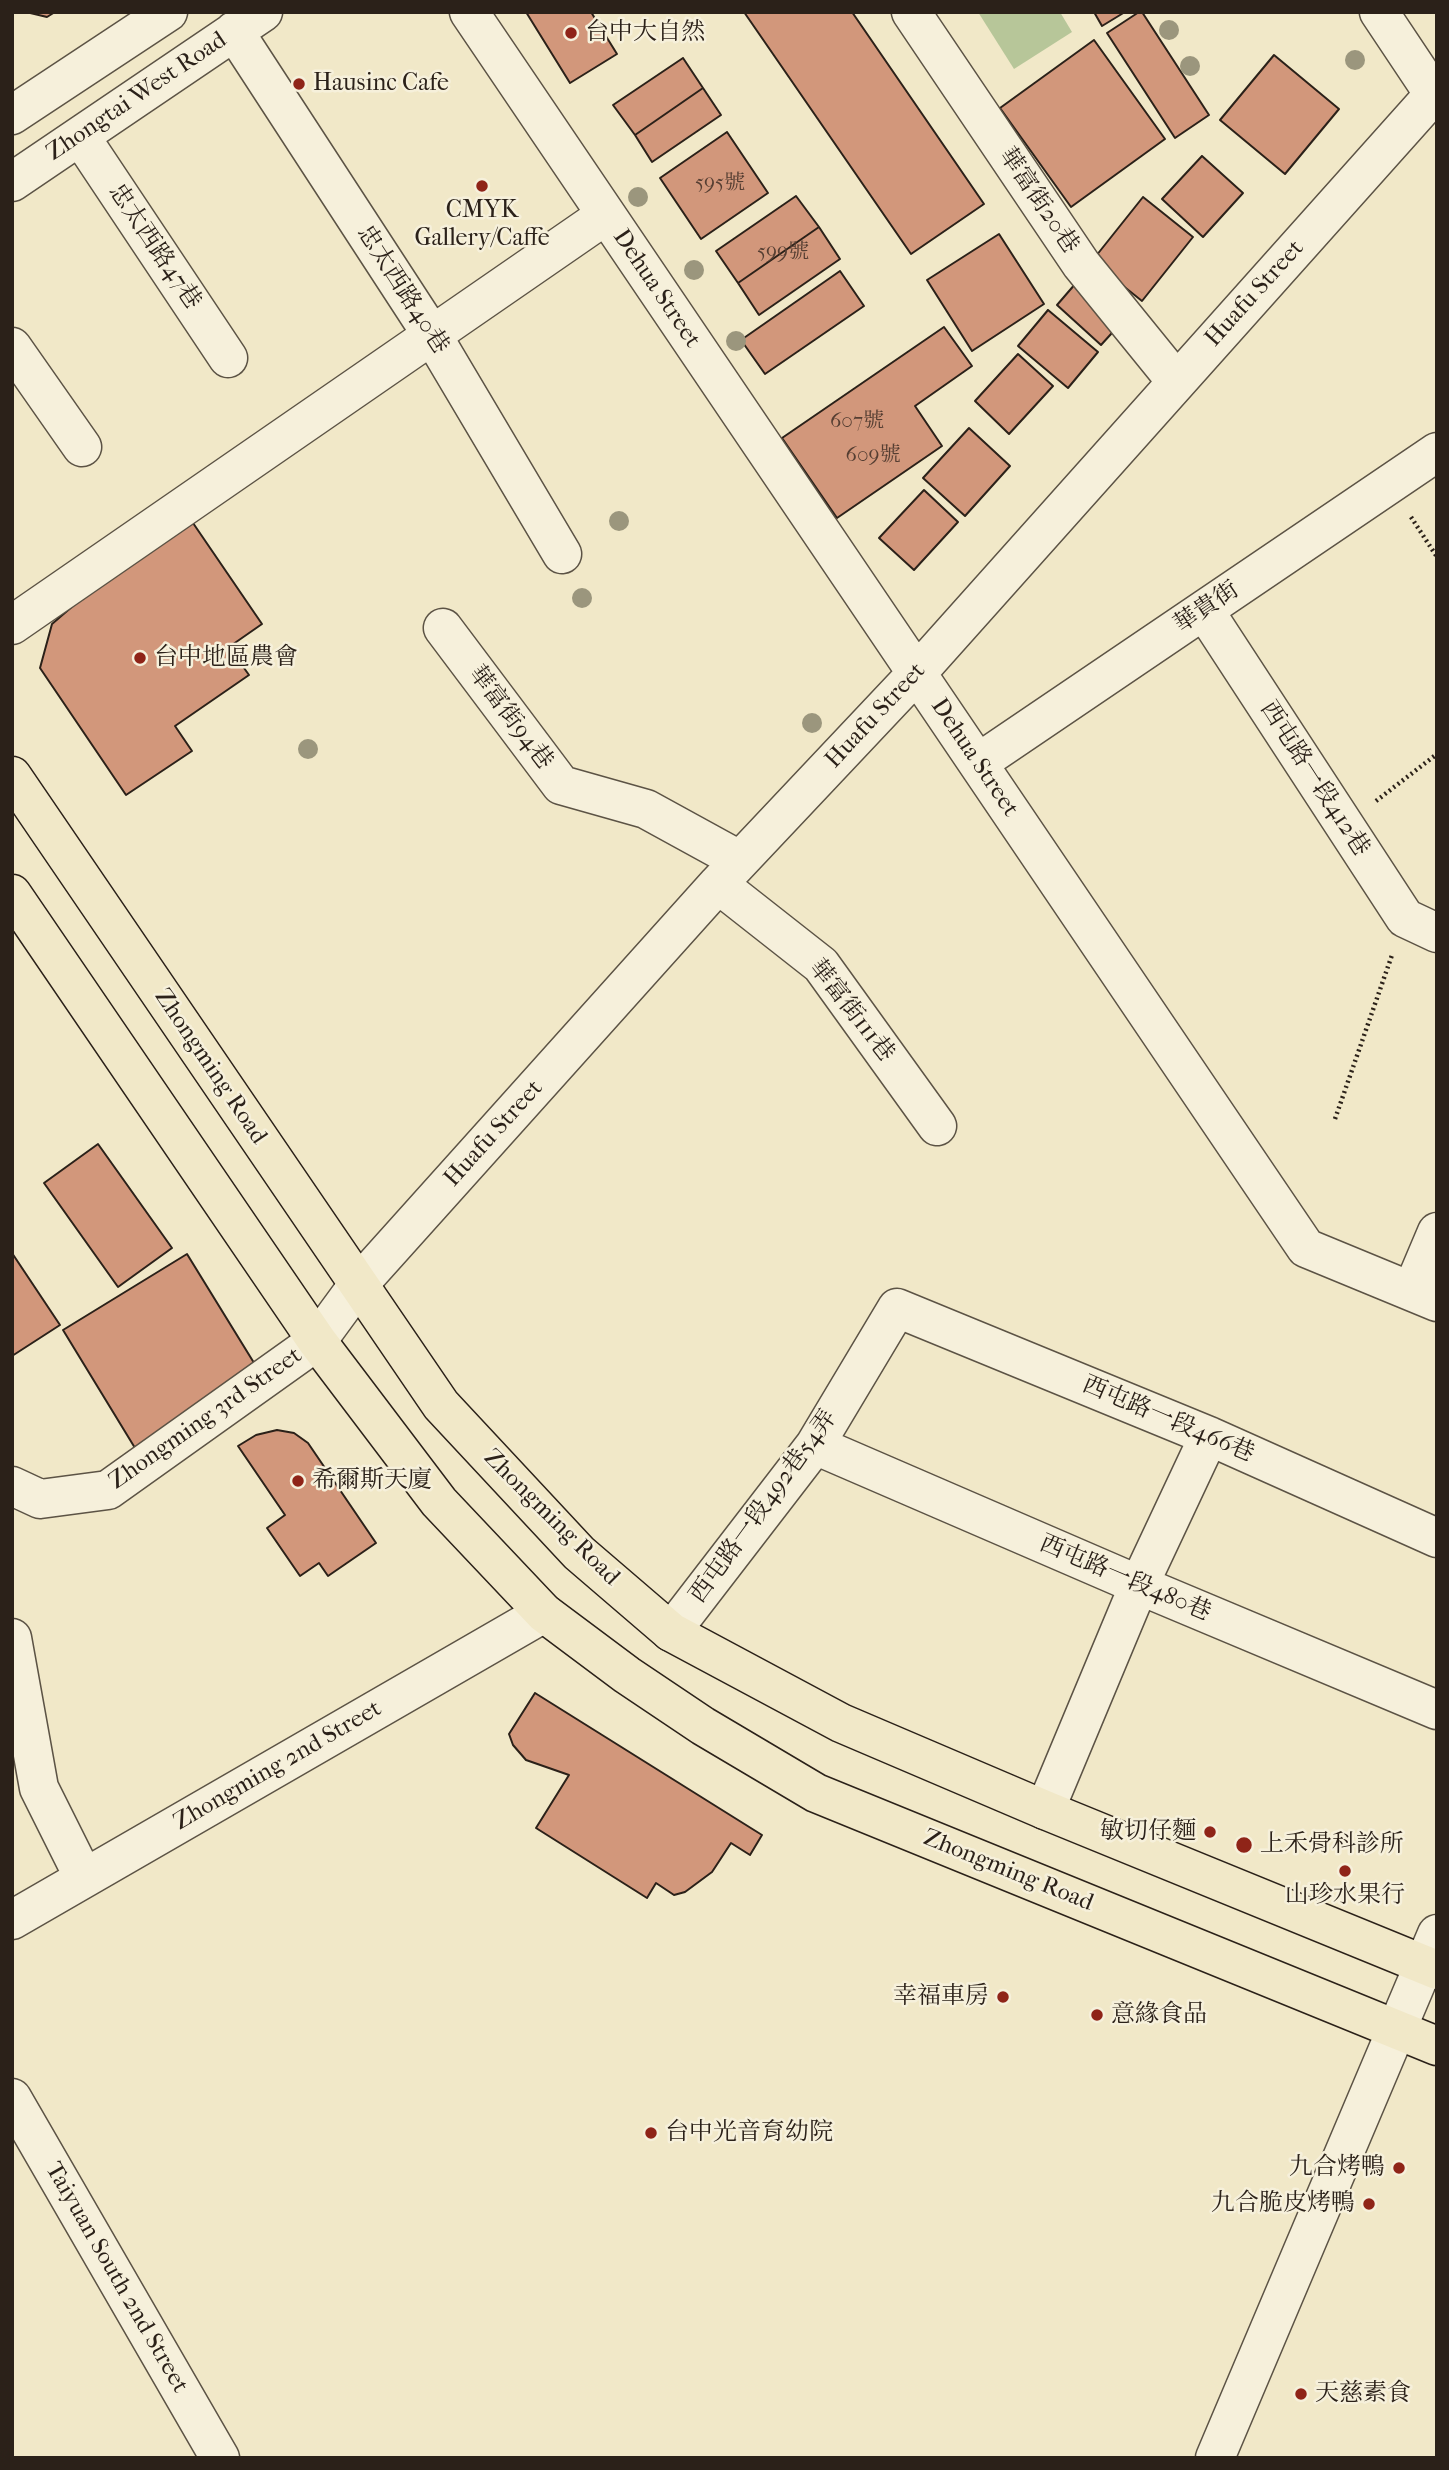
<!DOCTYPE html>
<meta charset="utf-8">
<style>
body{margin:0}
#map{position:relative;width:1449px;height:2470px;overflow:hidden;background:#f1e8c8;font-family:"IM FELL French Canon",serif}
canvas{display:block}
.frame{position:absolute;inset:0;border:14px solid #2b2119;pointer-events:none}
</style>
<div id="map">
<canvas width="1449" height="2470"></canvas>
<div class="frame"></div>
</div>
<script>
const c = document.querySelector('canvas').getContext('2d');
c.lineJoin = 'round';
function fill(path, color) {
  c.fillStyle = color;
  c.fill(path, 'evenodd');
}
function toPath(rows) {
  const path = new Path2D();
  for (const r of rows) {
    path.moveTo(r[0], r[1]);
    for (let i = 2; i < r.length; i += 2) path.lineTo(r[i], r[i + 1]);
  }
  return path;
}
function stroke(path, color, width, dash) {
  c.strokeStyle = color;
  c.lineWidth = width;
  c.lineCap = dash ? 'butt' : 'round';
  c.setLineDash(dash || []);
  c.stroke(path);
}
function label(font, color, halo, rows, align = 'center') {
  c.font = font + ' "IM FELL French Canon","Noto Serif TC",serif';
  c.lineWidth = 5;
  c.setLineDash([]);
  c.textBaseline = 'middle';
  c.strokeStyle = halo;
  c.fillStyle = color;
  for (const [text, x, y, turn = 0] of rows) {
    c.save();
    c.translate(x, y);
    c.rotate((+turn || 0) * Math.PI / 180);
    c.textAlign = isNaN(turn) ? turn : align;
    if (halo) c.strokeText(text, 0, 0);
    c.fillText(text, 0, 0);
    c.restore();
  }
}
fill(toPath([
 [978,12,1060,12,1072,32,1014,69]
]), '#b7c699');
const building = toPath([
 [26,12,55,12,47,17,26,12],
 [526,12,591,12,617,54,570,83,526,12],
 [744,12,852,12,984,204,911,254,744,12],
 [1094,12,1125,12,1102,26,1094,12],
 [1139,12,1142,12,1209,115,1175,138,1107,33,1139,12],
 [1094,40,1165,139,1071,207,1000,108,1094,40],
 [1274,55,1339,109,1285,174,1220,120,1274,55],
 [683,58,703,88,635,135,613,105,683,58],
 [703,88,721,115,652,162,635,135,703,88],
 [727,132,768,193,701,239,660,178,727,132],
 [1202,156,1243,193,1203,237,1162,199,1202,156],
 [796,196,819,227,738,283,716,251,796,196],
 [1143,197,1193,237,1142,301,1092,261,1143,197],
 [819,227,840,259,759,315,738,283,819,227],
 [999,234,1044,304,972,351,927,280,999,234],
 [840,271,864,306,765,374,741,340,840,271],
 [1076,283,1121,323,1101,345,1057,305,1076,283],
 [1048,310,1098,352,1068,388,1018,346,1048,310],
 [944,327,972,366,915,406,942,446,837,518,782,438,944,327],
 [1018,354,1053,386,1009,434,975,401,1018,354],
 [969,428,1010,466,965,516,923,478,969,428],
 [924,490,958,522,914,570,879,538,924,490],
 [193,523,262,624,229,647,249,675,175,726,192,751,126,795,40,668,52,624,81,599,193,523],
 [98,1144,172,1248,118,1287,44,1183,98,1144],
 [12,1253,60,1325,12,1356,12,1253],
 [187,1254,259,1371,135,1448,63,1330,187,1254],
 [277,1430,294,1433,308,1443,376,1543,328,1576,319,1563,300,1576,267,1528,285,1515,238,1446,256,1435,277,1430],
 [535,1693,762,1835,750,1855,731,1843,712,1872,685,1892,674,1895,656,1883,647,1898,536,1828,569,1775,526,1760,513,1745,509,1734,535,1693]
]);
fill(building, '#d2977b');
stroke(building, '#2b2119', 2);
const minor = toPath([
 [469,12,1306,1248,1437,1302],
 [911,12,1081,264,1176,381],
 [1379,12,1437,99],
 [234,31,432,335,562,554],
 [12,115,168,12],
 [80,136,228,358],
 [12,182,263,12],
 [12,347,82,447],
 [1204,610,1405,918,1437,933],
 [12,625,606,215],
 [443,628,561,785,646,809,739,860],
 [978,763,1437,452],
 [718,884,821,965,937,1126],
 [1412,1291,1437,1232],
 [815,1445,1139,1585,1437,1710],
 [12,1486,40,1499,108,1490,317,1341,358,1285,718,884,916,674,1437,91],
 [671,1632,815,1445,897,1308,1209,1436,1437,1538],
 [12,1638,39,1788,84,1878],
 [1045,1810,1139,1585,1209,1436],
 [12,1920,544,1613],
 [12,2098,220,2458],
 [1215,2458,1437,1934]
]);
const major = toPath([
 [12,776,441,1405,579,1553,671,1632,841,1723,1045,1810,1437,1970],
 [12,894,317,1341,439,1502,544,1613,627,1675,703,1726,816,1793,1437,2046]
]);
stroke(minor, '#5c5345', 41);
stroke(major, '#2b2119', 41);
stroke(toPath([
 [1411,517,1437,557],
 [1376,801,1437,754],
 [1335,1119,1392,955]
]), '#2b2119', 4.5, [2, 3.5]);
stroke(minor, '#f6f0db', 38);
stroke(major, '#f1e8c8', 38);
c.fillStyle = '#9b967d';
for (const [x, y] of [
 [1169,30],
 [1355,60],
 [1190,66],
 [638,197],
 [694,270],
 [736,341],
 [619,521],
 [582,598],
 [812,723],
 [308,749]
]) {
  c.beginPath();
  c.arc(x, y, 10, 0, 2 * Math.PI);
  c.fill();
}
for (const [x, y, r, color] of [
 [571,33,7,"#8f2418"],
 [299,84,7,"#8f2418"],
 [482,186,7,"#8f2418"],
 [140,658,7,"#8f2418"],
 [298,1481,7,"#8f2418"],
 [1210,1832,7,"#8f2418"],
 [1244,1845,9,"#8f2418"],
 [1345,1871,7,"#8f2418"],
 [1003,1997,7,"#8f2418"],
 [1097,2015,7,"#8f2418"],
 [651,2133,7,"#8f2418"],
 [1399,2168,7,"#8f2418"],
 [1369,2204,7,"#8f2418"],
 [1301,2394,7,"#8f2418"]
]) {
  const dot = new Path2D();
  dot.arc(x, y, r, 0, 2 * Math.PI);
  c.fillStyle = color;
  c.fill(dot);
  stroke(dot, '#f6f0db', 2.5);
}
label('21px', '#553e32', null, [
 ["595號",720,184],
 ["599號",783,253],
 ["607號",857,422],
 ["609號",873,456]
]);
label('24px', '#2b2119', '#f6f0db', [
 ["台中大自然",585,33],
 ["Hausinc Cafe",313,84],
 ["CMYK",482,211,"center"],
 ["Gallery/Caffe",482,239,"center"],
 ["台中地區農會",154,658],
 ["希爾斯天廈",312,1481],
 ["敏切仔麵",1196,1832,"right"],
 ["上禾骨科診所",1260,1845],
 ["山珍水果行",1345,1896,"center"],
 ["幸福車房",989,1997,"right"],
 ["意緣食品",1111,2015],
 ["台中光音育幼院",665,2133],
 ["九合烤鴨",1385,2168,"right"],
 ["九合脆皮烤鴨",1355,2204,"right"],
 ["天慈素食",1315,2394]
], 'left');
label('24px', '#2b2119', '#f6f0db', [
 ["Zhongtai West Road",137,97,-34],
 ["華富街20巷",1038,201,56],
 ["忠太西路47巷",154,247,56],
 ["Dehua Street",656,289,56],
 ["忠太西路40巷",402,290,57],
 ["Huafu Street",1255,294,-48],
 ["華貴街",1207,608,-34],
 ["Huafu Street",876,716,-47],
 ["華富街94巷",510,718,53],
 ["Dehua Street",974,758,56],
 ["西屯路一段412巷",1314,779,57],
 ["華富街111巷",851,1011,52],
 ["Zhongming Road",210,1067,56],
 ["Huafu Street",494,1134,-48],
 ["Zhongming 3rd Street",206,1419,-35],
 ["西屯路一段466巷",1168,1420,23],
 ["西屯路一段492巷54弄",764,1507,-54],
 ["Zhongming Road",551,1518,45],
 ["西屯路一段480巷",1125,1579,23],
 ["Zhongming 2nd Street",278,1766,-30],
 ["Zhongming Road",1008,1871,22],
 ["Taiyuan South 2nd Street",116,2278,60]
]);
</script>
